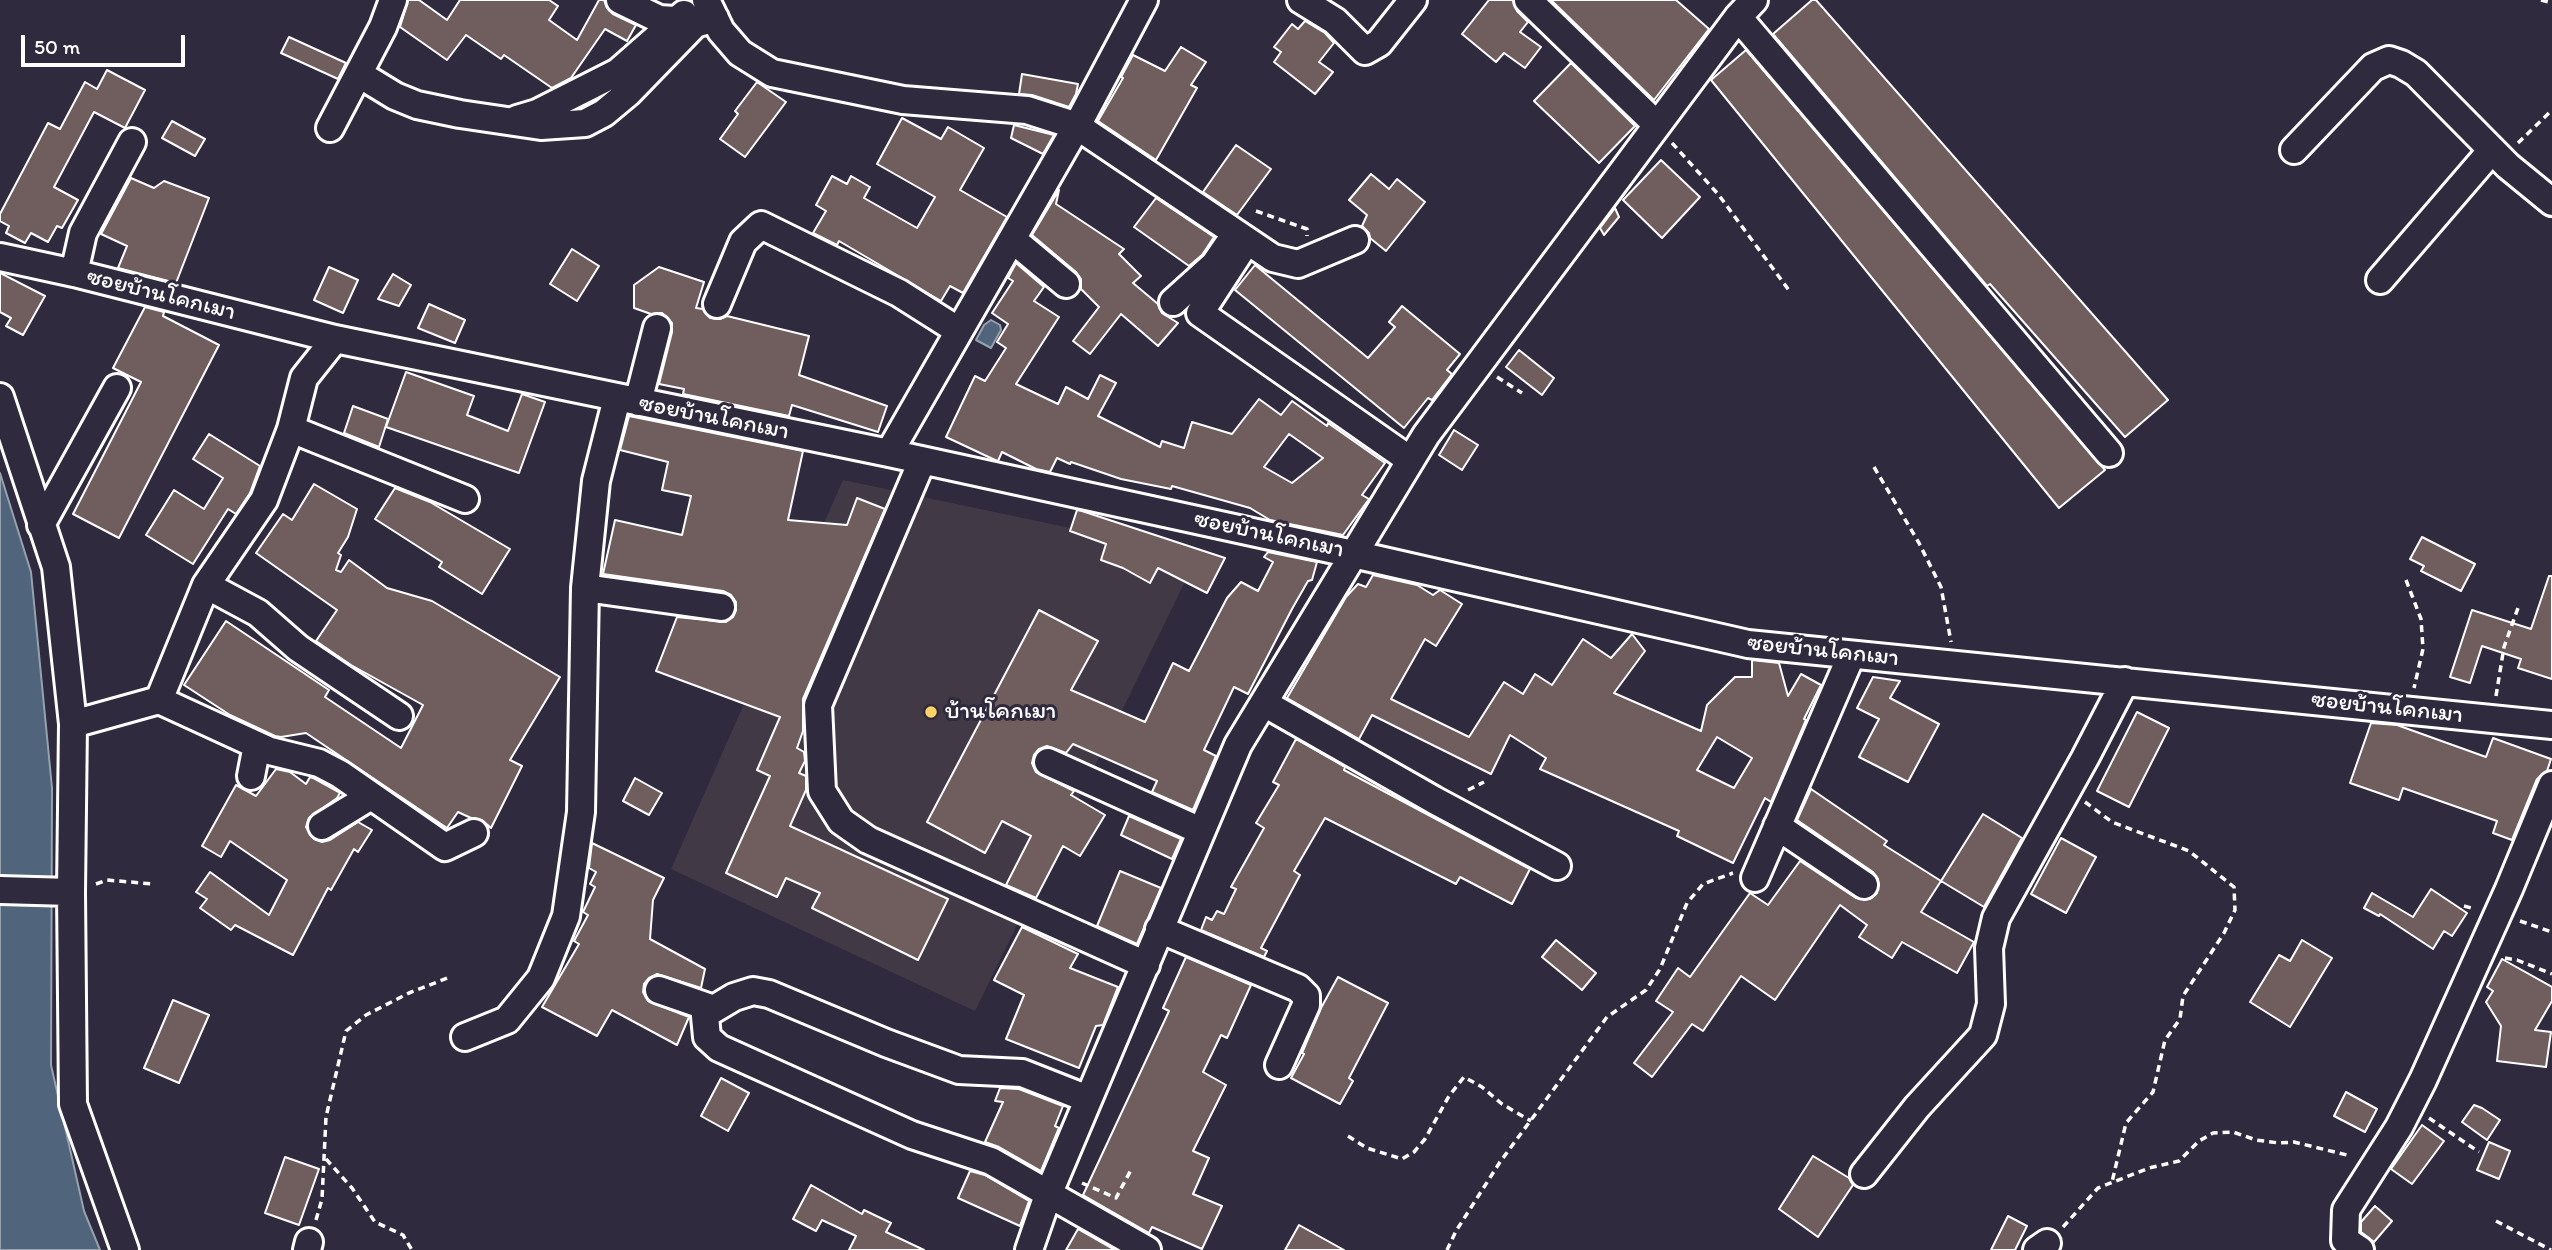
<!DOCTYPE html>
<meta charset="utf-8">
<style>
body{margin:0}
#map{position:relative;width:2552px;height:1250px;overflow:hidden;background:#2f2a3d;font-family:Itim,sans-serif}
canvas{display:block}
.scale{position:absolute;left:21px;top:35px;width:164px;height:32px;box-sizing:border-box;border:4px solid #fff;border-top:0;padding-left:9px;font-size:21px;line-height:24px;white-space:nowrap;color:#fff;-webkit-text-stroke:5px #2f2a3d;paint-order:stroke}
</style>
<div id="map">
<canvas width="2552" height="1250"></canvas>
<div class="scale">50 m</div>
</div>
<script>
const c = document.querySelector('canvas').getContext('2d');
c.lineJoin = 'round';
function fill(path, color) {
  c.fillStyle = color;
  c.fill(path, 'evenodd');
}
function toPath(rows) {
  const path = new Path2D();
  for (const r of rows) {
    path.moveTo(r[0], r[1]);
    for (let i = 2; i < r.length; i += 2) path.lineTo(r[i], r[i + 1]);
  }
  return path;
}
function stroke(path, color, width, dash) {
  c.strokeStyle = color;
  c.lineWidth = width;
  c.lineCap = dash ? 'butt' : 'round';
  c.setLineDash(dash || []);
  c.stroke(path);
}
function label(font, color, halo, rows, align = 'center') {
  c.font = font + ' Itim,"Playpen Sans Thai",sans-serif';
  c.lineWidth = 6;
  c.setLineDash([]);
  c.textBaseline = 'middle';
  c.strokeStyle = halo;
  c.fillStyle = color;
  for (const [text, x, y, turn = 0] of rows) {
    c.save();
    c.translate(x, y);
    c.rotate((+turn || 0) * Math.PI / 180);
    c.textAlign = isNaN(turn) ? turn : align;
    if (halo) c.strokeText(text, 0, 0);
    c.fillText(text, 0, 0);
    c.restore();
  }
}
fill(toPath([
 [843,480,1198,555,975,1011,671,869]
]), '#423947');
const water = toPath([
 [991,320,1000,325,1001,330,991,348,976,340,984,325,991,320],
 [0,473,31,572,52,788,51,1065,84,1211,100,1250,0,1250,0,473]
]);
fill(water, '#50647b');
stroke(water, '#96a2b0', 2);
const building = toPath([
 [408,0,419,0,447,20,460,0,549,0,558,6,549,20,577,40,599,0,604,0,607,8,613,14,636,25,627,41,605,29,571,78,552,88,504,55,501,59,466,35,447,60,400,27,408,0],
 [1489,0,1513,0,1517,11,1528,22,1520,32,1541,47,1525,68,1504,53,1496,62,1462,34,1489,0],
 [1551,0,1676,0,1709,29,1654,100,1551,0],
 [1812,0,1816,0,2168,400,2125,437,1990,284,1987,286,1773,34,1812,0],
 [1305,21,1325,33,1334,43,1319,62,1333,72,1315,94,1274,62,1281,52,1274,47,1292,24,1298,29,1305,21],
 [289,37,346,63,338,79,281,53,289,37],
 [1181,47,1206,62,1191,85,1197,88,1156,160,1098,121,1123,78,1121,77,1133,55,1165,71,1181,47],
 [1746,50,2105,470,2059,508,1711,80,1746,50],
 [1571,63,1635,126,1599,163,1534,101,1571,63],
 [107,70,145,90,125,128,94,112,54,187,78,200,62,228,57,226,48,242,31,233,25,243,6,233,9,226,0,221,0,214,48,123,60,129,85,82,97,89,107,70],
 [1022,74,1078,84,1076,94,1069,107,1032,95,1019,94,1022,74],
 [757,82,786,102,745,157,720,139,738,114,735,111,757,82],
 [902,118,941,139,948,127,984,148,960,190,1007,217,963,293,950,286,941,301,839,241,837,245,813,233,826,211,816,205,832,176,847,184,851,176,870,187,864,198,917,228,935,197,877,164,902,118],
 [172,121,205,139,195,156,162,138,172,121],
 [1014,125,1054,135,1043,154,1011,138,1014,125],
 [1236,145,1271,169,1237,215,1203,192,1236,145],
 [1661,160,1700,197,1662,238,1623,200,1661,160],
 [1371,174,1389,189,1397,179,1425,202,1386,251,1370,238,1369,233,1362,226,1367,215,1349,200,1371,174],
 [131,178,154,188,164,181,209,198,176,283,118,268,127,246,101,234,131,178],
 [1059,190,1056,204,1124,249,1119,254,1141,276,1133,283,1158,304,1162,313,1178,323,1158,346,1121,314,1090,354,1073,341,1099,307,1081,289,1081,279,1076,272,1032,235,1059,190],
 [1156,198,1214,237,1202,255,1189,266,1134,227,1156,198],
 [1615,208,1619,217,1604,235,1600,228,1615,208],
 [572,249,599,266,577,301,550,284,572,249],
 [1016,263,1044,287,1034,301,1059,317,1016,384,1058,404,1066,387,1088,399,1100,375,1116,383,1098,416,1160,447,1162,441,1184,448,1192,422,1232,434,1259,399,1281,415,1292,401,1327,426,1328,423,1385,463,1362,495,1369,499,1343,535,1270,520,1250,508,1172,486,1171,489,1121,479,1071,462,1070,464,1057,458,1050,472,1036,469,1002,452,998,461,995,460,946,437,975,376,985,381,1006,348,997,342,1008,324,992,313,1013,281,1008,278,1016,263],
 [1289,434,1323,458,1292,483,1264,467,1289,434],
 [1255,265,1368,358,1395,327,1389,322,1402,306,1460,354,1447,370,1452,374,1432,400,1428,398,1404,428,1235,290,1255,265],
 [329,267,358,280,343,313,314,300,329,267],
 [659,267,704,282,696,308,703,309,710,318,720,319,727,316,809,336,799,375,887,406,878,432,792,405,789,416,683,394,684,389,659,384,672,332,672,323,662,313,651,314,634,308,634,285,659,267],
 [0,273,45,296,23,335,6,326,11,318,0,312,0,273],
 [393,274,411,285,399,306,378,299,393,274],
 [429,304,465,320,455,343,418,328,429,304],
 [145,307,164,312,163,316,219,345,119,538,73,514,141,382,113,368,145,307],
 [1519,350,1554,378,1542,395,1506,367,1519,350],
 [406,372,474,396,467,415,508,431,522,394,545,402,519,473,386,427,406,372],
 [353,406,388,419,379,447,344,433,353,406],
 [629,416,803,451,788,520,847,525,857,498,885,509,803,699,803,731,797,748,804,752,805,761,799,773,806,776,806,790,790,826,948,899,918,960,812,908,820,893,786,878,777,897,726,873,770,776,757,770,780,717,656,671,677,617,726,622,733,617,736,610,736,602,731,595,723,591,603,574,615,520,682,535,691,496,662,490,668,462,620,450,629,416],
 [1454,430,1478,445,1462,470,1439,455,1454,430],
 [209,434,260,466,250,493,236,514,228,509,193,564,146,535,174,490,204,509,223,478,193,459,209,434],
 [314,484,357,509,348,537,338,553,341,555,336,570,341,572,349,560,387,588,432,601,560,677,510,760,522,766,491,828,482,820,471,818,458,812,447,828,306,733,281,737,275,736,230,715,184,685,226,621,329,690,325,697,401,748,423,705,351,665,316,641,337,610,256,553,283,514,292,520,314,484],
 [395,488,430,502,510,549,482,594,439,567,442,562,375,519,395,488],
 [1077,510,1082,511,1225,558,1207,593,1158,568,1150,583,1123,568,1101,560,1106,544,1070,531,1077,510],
 [2422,537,2475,564,2461,591,2421,571,2424,566,2410,559,2422,537],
 [1268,552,1317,562,1312,580,1308,581,1292,609,1248,694,1234,687,1204,750,1216,756,1193,810,1152,792,1157,781,1073,744,1066,753,1047,746,1039,749,1034,755,1032,763,1036,772,1074,791,1071,795,1105,815,1080,856,1063,846,1036,898,1006,885,1031,836,1002,821,985,853,927,822,1039,610,1098,641,1071,690,1145,722,1173,663,1189,671,1227,598,1241,582,1258,591,1273,562,1264,557,1268,552],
 [1373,575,1417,585,1433,595,1440,590,1462,604,1436,646,1425,639,1391,699,1469,737,1504,682,1523,694,1535,674,1552,685,1583,639,1611,658,1632,634,1645,651,1614,693,1701,731,1707,705,1735,677,1752,677,1752,660,1779,663,1788,696,1801,674,1821,685,1804,719,1806,720,1771,802,1765,798,1733,863,1677,836,1679,831,1540,769,1546,758,1510,735,1491,774,1372,715,1359,739,1287,698,1346,597,1358,584,1366,587,1373,575],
 [1717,737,1752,758,1734,788,1697,770,1717,737],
 [2549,576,2552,576,2552,679,2518,668,2521,659,2482,646,2470,683,2450,677,2472,610,2531,629,2549,576],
 [1873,677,1900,681,1890,698,1939,724,1908,782,1859,757,1879,719,1857,708,1873,677],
 [2137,712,2169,728,2129,807,2097,791,2137,712],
 [2371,723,2397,725,2486,757,2493,738,2551,759,2547,771,2537,779,2512,840,2493,833,2497,821,2403,788,2399,800,2350,783,2371,723],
 [1296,739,1345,767,1344,770,1530,869,1512,904,1460,877,1456,884,1325,818,1294,871,1300,875,1261,948,1267,951,1264,957,1201,930,1206,917,1212,920,1217,911,1224,914,1236,889,1231,887,1264,828,1256,823,1279,785,1273,782,1296,739],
 [276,769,290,772,306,784,310,777,313,778,340,793,337,798,309,818,306,827,314,839,322,842,330,840,358,822,372,830,358,852,354,849,331,890,328,888,293,955,235,925,231,930,200,908,207,899,196,892,210,872,269,915,287,880,230,841,221,857,202,846,236,785,256,796,276,769],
 [635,778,662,793,649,815,623,801,635,778],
 [1811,789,1887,841,1884,845,1941,881,1921,912,1974,942,1957,973,1902,942,1892,958,1859,937,1867,925,1840,905,1775,1000,1741,976,1703,1031,1692,1024,1652,1077,1634,1063,1673,1012,1656,1001,1678,968,1690,977,1750,893,1768,905,1800,861,1856,898,1870,899,1877,893,1878,879,1873,872,1797,820,1811,789],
 [1983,814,2022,838,1984,907,1941,881,1983,814],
 [1129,816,1181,839,1172,859,1121,835,1129,816],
 [2061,838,2096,857,2066,913,2031,894,2061,838],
 [592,843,664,878,653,900,650,939,705,969,701,988,657,974,649,978,644,984,643,992,648,1001,689,1017,677,1045,612,1010,597,1036,542,1007,579,944,574,941,588,915,583,912,595,887,590,884,596,872,589,868,592,843],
 [1120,871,1161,888,1137,944,1097,926,1120,871],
 [2431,889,2467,913,2452,936,2444,931,2433,949,2380,914,2379,916,2364,908,2372,893,2413,917,2431,889],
 [1022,927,1078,954,1070,968,1118,987,1103,1025,1096,1026,1079,1068,1006,1039,1024,995,994,980,1022,927],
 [1556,940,1596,973,1582,990,1542,957,1556,940],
 [2302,940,2332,958,2290,1027,2250,1002,2279,955,2290,961,2302,940],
 [1186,957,1251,985,1227,1038,1221,1035,1203,1072,1226,1085,1193,1151,1209,1158,1193,1194,1222,1206,1202,1249,1152,1227,1149,1233,1083,1195,1169,1011,1163,1008,1186,957],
 [2502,959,2552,987,2552,1001,2535,1030,2551,1032,2546,1067,2497,1061,2501,1026,2486,1002,2493,991,2487,987,2502,959],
 [1338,977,1388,1003,1349,1078,1353,1081,1340,1104,1291,1078,1304,1054,1302,1053,1321,1008,1338,977],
 [173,1000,209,1015,179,1083,144,1068,173,1000],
 [721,1078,749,1093,728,1131,701,1116,721,1078],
 [1000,1088,1019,1089,1063,1106,1055,1126,1059,1128,1041,1171,999,1147,985,1142,1003,1102,995,1101,1000,1088],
 [2346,1092,2377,1109,2365,1132,2334,1116,2346,1092],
 [2474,1105,2482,1108,2500,1120,2487,1140,2462,1122,2474,1105],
 [2422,1125,2444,1141,2412,1184,2391,1169,2422,1125],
 [2489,1142,2510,1151,2499,1179,2477,1170,2489,1142],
 [1813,1156,1849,1178,1853,1185,1818,1237,1779,1209,1813,1156],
 [285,1157,319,1169,299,1225,265,1213,285,1157],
 [970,1171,985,1175,1029,1201,1020,1226,958,1198,970,1171],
 [811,1185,862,1214,864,1210,891,1223,886,1232,924,1250,849,1250,856,1236,822,1220,816,1231,793,1219,811,1185],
 [2375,1206,2392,1221,2374,1242,2361,1232,2361,1222,2375,1206],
 [2008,1216,2027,1226,2015,1250,1991,1250,2008,1216],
 [1299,1225,1344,1250,1285,1250,1299,1225],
 [1078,1229,1115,1250,1066,1250,1078,1229]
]);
fill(building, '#705d5e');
stroke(building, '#fff', 2);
const minor = toPath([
 [620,0,659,19,675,20],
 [706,0,721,31,740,53,772,73,903,100,1027,110,1077,126,1273,258,1298,264,1355,240],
 [1301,0,1335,21,1365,51,1379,43,1413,0],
 [1528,0,1657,125],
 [1738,17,2109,453],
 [359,74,395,96,417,105,460,114,541,126,585,123,604,113,628,93,695,24,715,18],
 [517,119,537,113,618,72,684,14],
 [330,128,383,27,393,0],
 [2294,150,2373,67,2389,60,2401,64,2416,73,2508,166,2552,202],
 [1012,239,1066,284],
 [1247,241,1200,313,1410,460],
 [0,257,74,273,335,339,889,453,1353,554,1748,644,2552,725],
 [74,273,83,233,132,142],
 [2380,280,2492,150],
 [1173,302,1214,265,1227,246],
 [717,304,743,242,761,225,899,293,959,331],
 [0,397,56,567,73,724,71,892,73,1104,125,1250],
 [638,402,657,328],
 [291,429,465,499],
 [889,453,1077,126,1144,0],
 [922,461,818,705,822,791,841,821,868,840,1146,965],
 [41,525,117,388],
 [206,585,258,613,298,648,399,716],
 [585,588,721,607],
 [159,700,270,751,319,763,340,774,445,847,474,833],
 [1264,703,1434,800,1557,866],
 [73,724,159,700,206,585,264,500,291,429,304,378,335,339],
 [1048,762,1201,831],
 [251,776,257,745],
 [322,826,371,796],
 [1777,826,1864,885],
 [1755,878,1851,656],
 [0,890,71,892],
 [1159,929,1298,988,1306,996,1306,1005,1279,1065],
 [659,990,714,1009,734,997,753,991,769,994,886,1043,959,1070,1022,1073,1088,1099],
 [704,1006,707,1037,719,1048,912,1135,991,1161,1147,1250],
 [465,1037,507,1020,541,978,566,916,581,812,585,588,596,481,617,398],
 [1864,1174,1917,1107,1983,1035,1991,1004,1989,948,1996,918,2085,758,2125,681],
 [307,1250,309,1242],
 [1029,1250,1048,1195,1238,745,1426,435,1738,17,1754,0],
 [2037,1250,2047,1243],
 [2360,1250,2345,1240,2346,1210,2399,1127,2423,1080,2509,889,2552,785]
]);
stroke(minor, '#fff', 32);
stroke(toPath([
 [2541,0,2552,3],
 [1672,143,1718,194,1791,293],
 [2518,143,2552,110],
 [1256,211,1307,229,1307,236],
 [1497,377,1522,393],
 [1874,467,1919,543,1941,587,1951,642],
 [2406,580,2421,619,2423,649,2414,688],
 [2496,696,2504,647,2518,608],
 [1468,790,1484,782],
 [2085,802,2112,822,2189,851,2234,887,2235,910,2224,933,2183,996,2180,1019,2165,1040,2153,1092,2126,1123,2112,1182],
 [96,884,107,880,153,884],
 [2464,906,2475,909],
 [2520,921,2552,932],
 [2505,958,2517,960,2552,974],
 [2429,1118,2479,1152],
 [1348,1136,1367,1148,1402,1159,1414,1152,1425,1139,1449,1096,1464,1077,1482,1087,1502,1104,1531,1121],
 [326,1159,352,1188,375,1222,403,1235,412,1250],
 [1082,1183,1116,1198,1132,1168],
 [316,1220,322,1199,326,1117,346,1031,366,1015,409,993,450,977],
 [2496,1221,2551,1250],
 [2063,1227,2098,1188,2149,1168,2179,1161,2199,1141,2213,1133,2233,1132,2256,1140,2279,1143,2294,1142,2351,1156],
 [1447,1250,1456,1231,1500,1162,1607,1017,1646,990,1660,969,1687,903,1703,884,1733,873]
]), '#fff', 3.5, [7, 5]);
stroke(minor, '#2f2a3d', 26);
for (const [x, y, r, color] of [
 [931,712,7,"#ffd166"]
]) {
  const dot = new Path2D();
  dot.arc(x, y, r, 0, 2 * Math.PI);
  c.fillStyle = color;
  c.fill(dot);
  stroke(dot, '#2f2a3d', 2.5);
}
label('24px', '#fff', '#2f2a3d', [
 ["ซอยบ้านโคกเมา",161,295,14],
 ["ซอยบ้านโคกเมา",714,418,11],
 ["ซอยบ้านโคกเมา",1269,535,12],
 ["ซอยบ้านโคกเมา",1823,651,6],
 ["ซอยบ้านโคกเมา",2387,708,6]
]);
label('24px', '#fff', '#2f2a3d', [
 ["บ้านโคกเมา",945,712]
], 'left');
</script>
